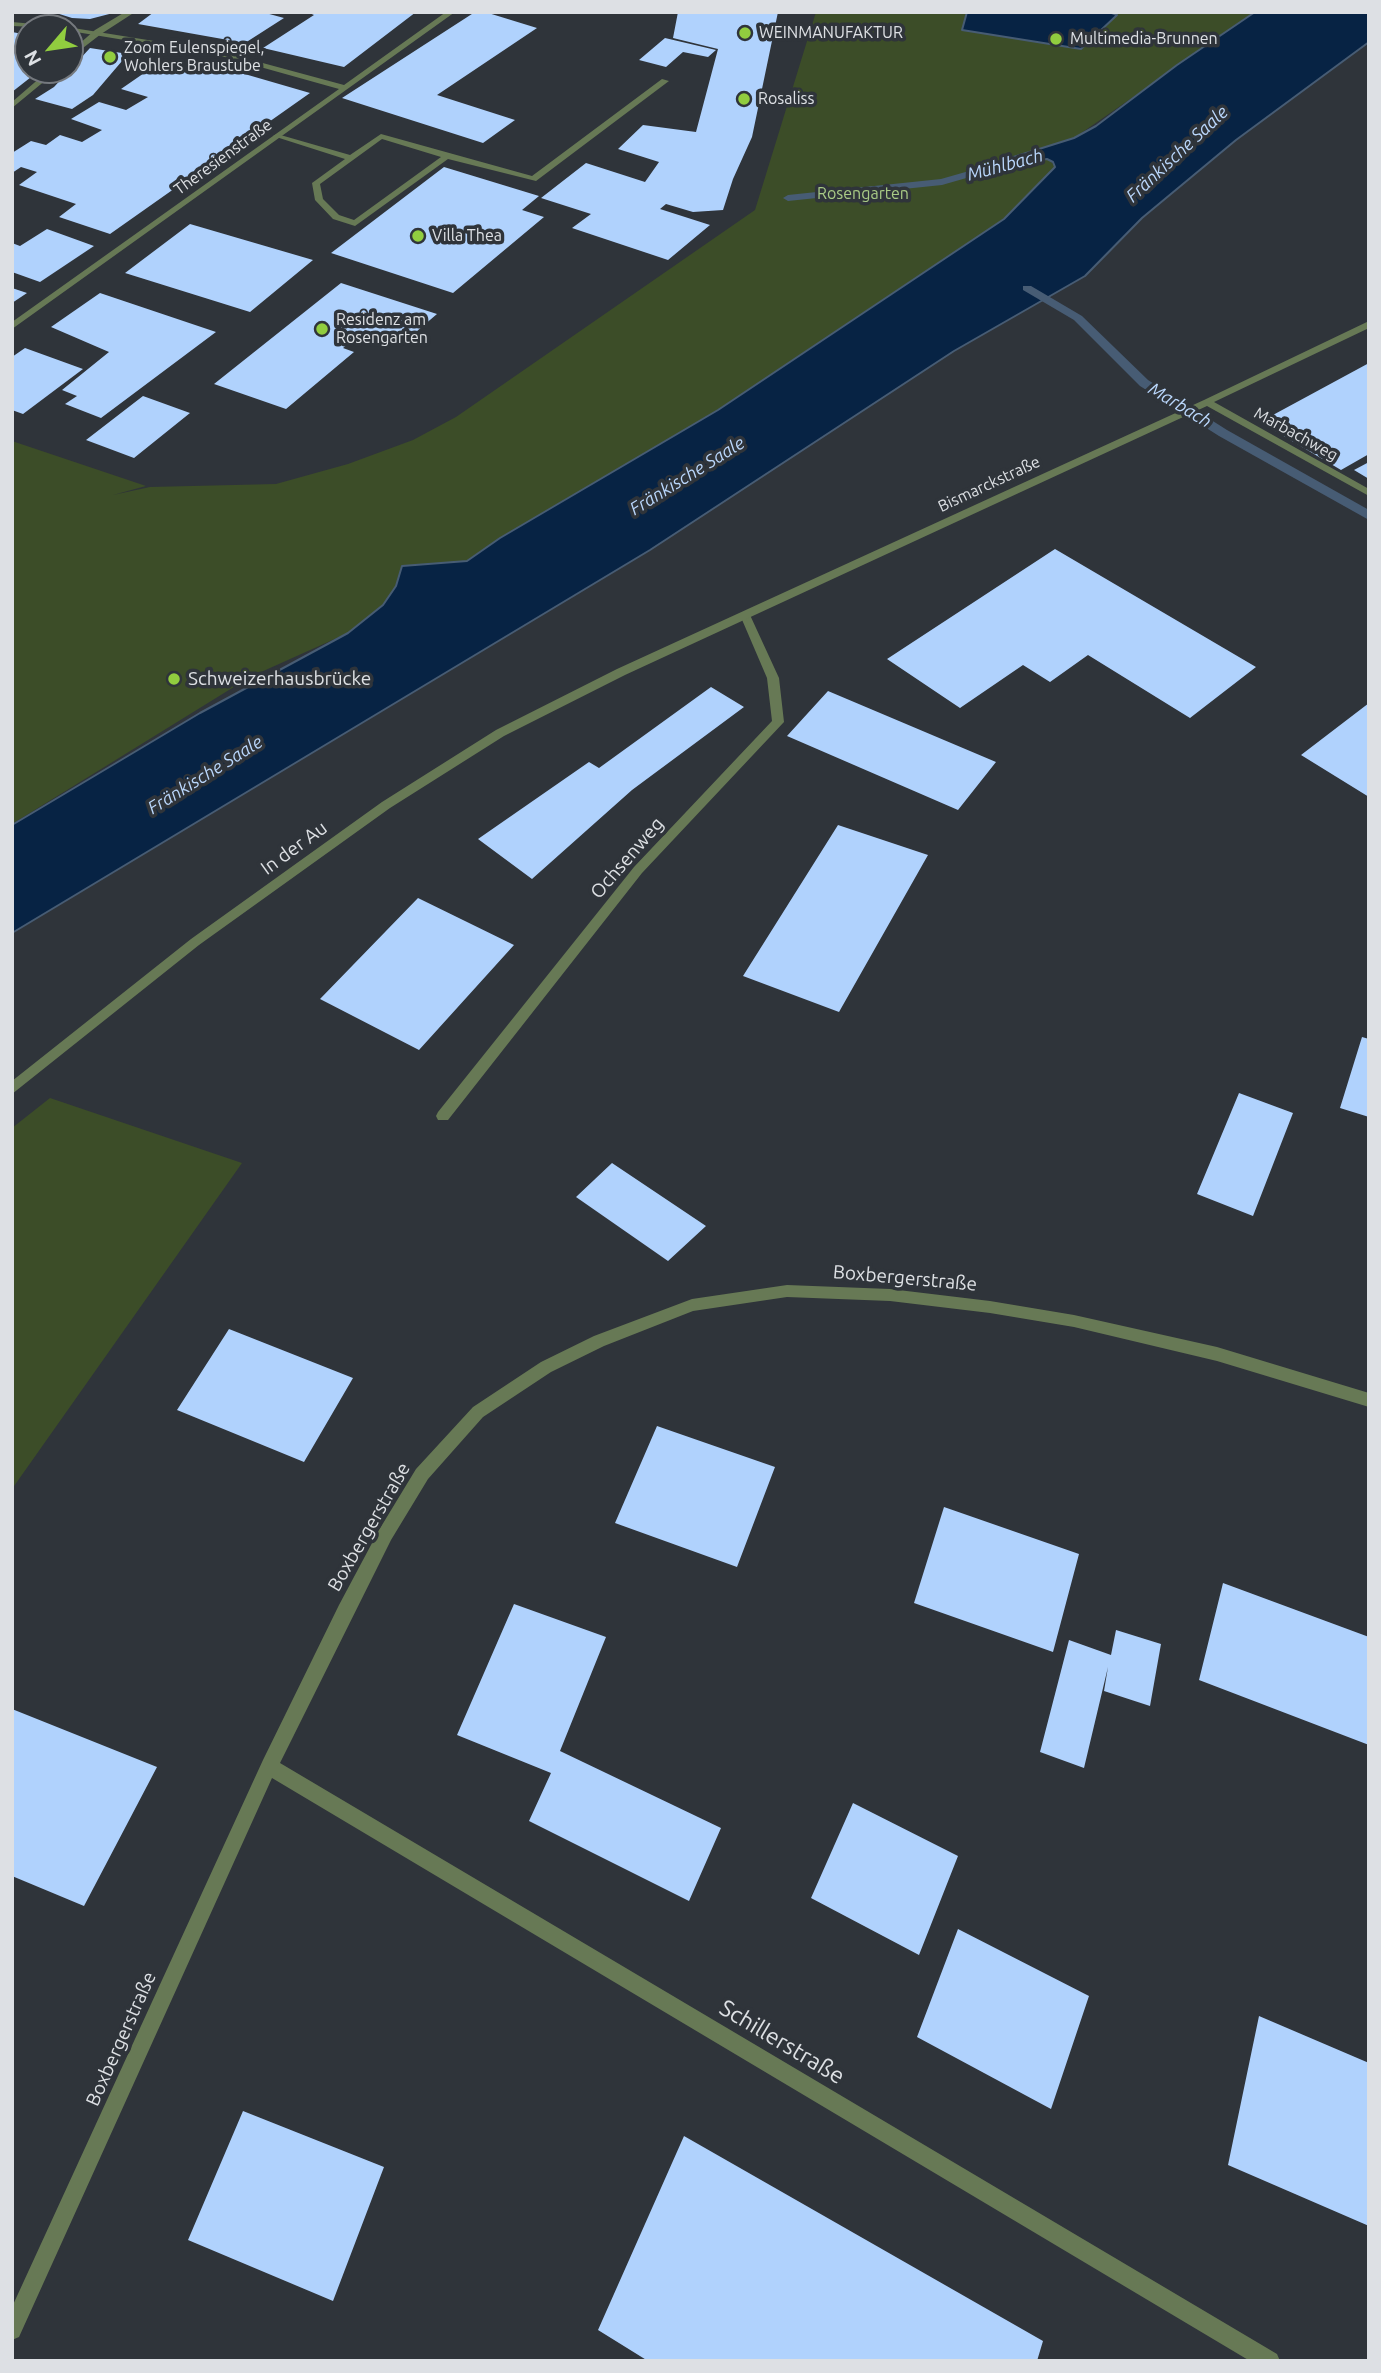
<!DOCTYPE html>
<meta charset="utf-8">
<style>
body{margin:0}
#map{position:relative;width:1381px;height:2373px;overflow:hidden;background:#2f343a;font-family:Ubuntu,sans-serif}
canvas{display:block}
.frame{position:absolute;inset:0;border:14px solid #dde0e4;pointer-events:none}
.north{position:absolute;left:14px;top:14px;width:70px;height:70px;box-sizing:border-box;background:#2f343a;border:2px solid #75797e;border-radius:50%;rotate:241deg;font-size:19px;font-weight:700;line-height:28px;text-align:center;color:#dde0e4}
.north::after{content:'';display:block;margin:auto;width:24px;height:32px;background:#91cd3f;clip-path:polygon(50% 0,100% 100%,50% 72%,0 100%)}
</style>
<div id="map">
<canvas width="1381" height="2373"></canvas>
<div class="frame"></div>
<div class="north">N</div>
</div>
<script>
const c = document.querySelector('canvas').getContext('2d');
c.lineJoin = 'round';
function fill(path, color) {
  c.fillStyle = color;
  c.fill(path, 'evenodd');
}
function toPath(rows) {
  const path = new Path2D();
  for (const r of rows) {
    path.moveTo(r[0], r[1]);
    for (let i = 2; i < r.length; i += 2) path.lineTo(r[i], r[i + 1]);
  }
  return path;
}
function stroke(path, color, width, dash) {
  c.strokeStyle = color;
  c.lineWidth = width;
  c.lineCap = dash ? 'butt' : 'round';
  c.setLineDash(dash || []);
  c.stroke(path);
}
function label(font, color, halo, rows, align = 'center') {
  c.font = font + ' Ubuntu,sans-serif';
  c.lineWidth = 7;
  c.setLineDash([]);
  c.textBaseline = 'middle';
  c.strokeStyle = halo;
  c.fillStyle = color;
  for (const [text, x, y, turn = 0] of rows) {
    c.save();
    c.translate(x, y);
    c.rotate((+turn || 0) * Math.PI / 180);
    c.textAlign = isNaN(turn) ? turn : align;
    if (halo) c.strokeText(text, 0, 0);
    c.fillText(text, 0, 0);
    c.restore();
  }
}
fill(toPath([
 [816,12,1256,12,1074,138,970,173,1039,159,1048,159,1056,167,1004,219,718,410,500,538,467,561,403,566,396,586,383,605,348,633,250,677,12,824,12,441,146,486,113,495,150,487,276,484,348,464,413,440,456,417,755,210],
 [50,1098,242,1163,12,1489,12,1128]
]), '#3c4d28');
const water = toPath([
 [967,12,1109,12,1117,15,1081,49,962,30,967,12],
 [1255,12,1369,12,1369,42,1236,140,1142,218,1085,276,954,351,650,550,12,933,12,825,200,713,348,633,383,605,396,586,402,566,467,561,500,538,718,410,1004,219,1055,167,1053,162,1047,159,1011,165,1002,163,1004,160,1074,138,1096,126,1177,65,1255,12]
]);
fill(water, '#072344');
stroke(water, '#475c74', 2);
fill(toPath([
 [1025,155,1030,158,1029,160,942,185,788,201,783,198,788,195,941,179,1025,155],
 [1023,286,1031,286,1082,316,1148,380,1227,430,1369,510,1369,520,1219,436,1140,386,1074,320,1023,290,1023,286]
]), '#475c74');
fill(toPath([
 [53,12,117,12,90,19,72,18],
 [154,12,262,12,284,18,245,43,138,24],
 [307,12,416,12,344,67,263,48,314,15],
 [475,12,485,12,537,28,437,95,515,120,483,143,342,98],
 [678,12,778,12,752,137,733,179,723,210,693,212,666,204,660,209,710,225,668,260,572,228,591,214,541,198,586,163,645,182,659,162,618,149,643,125,696,132,718,49,673,38],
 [12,32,28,35,28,70,40,70,12,92],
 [665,38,716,50,708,57,683,52,666,67,639,60],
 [90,48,128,54,93,95,72,109,35,99,54,87],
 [163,60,188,67,200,61,310,93,110,234,59,217,76,204,19,185,37,172,21,167,12,173,12,153,31,141,46,145,60,135,82,142,102,130,71,119,99,102,126,110,148,97,121,89],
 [444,167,539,196,522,210,544,217,453,293,331,253],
 [190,224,313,260,250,312,125,273],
 [47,229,94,246,40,282,12,272,12,243,20,246],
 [341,283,437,314,403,343,365,330,343,348,354,352,286,409,214,384],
 [12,288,27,293,12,303],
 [100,293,216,332,101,418,65,404,77,396,62,390,109,352,51,327],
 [25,348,83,369,23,414,12,410,12,357],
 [1369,363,1369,454,1341,470,1260,422],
 [143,396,190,413,134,458,86,440],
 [1369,462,1369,479,1354,470],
 [1055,549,1256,667,1190,718,1088,655,1050,682,1023,665,960,708,887,659],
 [711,687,744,707,632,790,532,879,478,839,589,762,599,768],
 [828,691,996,762,958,810,787,736],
 [1369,703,1369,797,1301,755],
 [838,825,928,855,839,1012,743,976],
 [418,898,514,945,419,1050,320,999],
 [1362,1037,1369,1039,1369,1117,1340,1108],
 [1239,1093,1293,1113,1253,1216,1197,1194],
 [612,1163,706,1226,668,1261,576,1197],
 [229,1329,353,1378,304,1462,177,1410],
 [657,1426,775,1467,737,1567,615,1523],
 [944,1507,1079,1554,1053,1652,914,1603],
 [1223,1583,1369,1637,1369,1745,1199,1680],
 [514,1604,606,1637,560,1751,721,1828,689,1901,529,1821,551,1773,457,1735],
 [1116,1630,1161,1644,1150,1706,1104,1691,1108,1667,1084,1768,1040,1752,1069,1640,1111,1655],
 [12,1709,157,1767,84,1906,12,1876],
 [853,1803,958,1856,919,1955,811,1898],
 [958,1929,1089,1996,1051,2109,917,2037],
 [1259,2016,1369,2063,1369,2226,1228,2165],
 [243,2111,384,2167,333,2301,188,2240],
 [684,2136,1043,2341,1037,2361,648,2361,598,2330]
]), '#b0d2fd');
fill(toPath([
 [662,79,669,81,536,181,448,159,355,226,333,219,315,200,312,183,345,159,273,136,277,134,350,155,381,134,532,176,662,79],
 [382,139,441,157,354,220,339,215,323,199,320,184,382,139],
 [745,611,750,615,779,678,784,722,642,873,448,1120,438,1120,436,1116,438,1112,634,867,772,721,767,678,740,615,745,611]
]), '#677955');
fill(toPath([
 [125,12,135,12,101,34,70,58,70,52,95,30,125,12],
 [49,70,58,70,12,108,12,102,49,70]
]), '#677955');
fill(toPath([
 [446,12,455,12,12,329,12,322,339,89,221,56,70,31,70,28,67,27,222,52,344,85,446,12],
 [12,22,56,26,60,28,12,26,12,22],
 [1369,321,1369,328,1214,402,1369,489,1369,496,1207,406,625,675,504,736,390,808,199,945,12,1094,12,1081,191,939,382,802,496,730,617,669,1204,400,1369,321],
 [787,1285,890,1289,990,1301,1074,1315,1217,1347,1369,1393,1369,1407,1217,1361,1074,1327,990,1313,890,1301,787,1297,693,1311,604,1346,551,1372,483,1417,428,1479,391,1540,280,1763,1277,2354,1280,2361,1250,2361,272,1778,19,2337,12,2340,12,2307,263,1760,339,1605,379,1530,416,1469,473,1407,541,1362,594,1336,692,1299,787,1285]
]), '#677955');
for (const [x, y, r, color] of [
 [745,33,7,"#91cd3f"],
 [1056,39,7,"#91cd3f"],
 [110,57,7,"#91cd3f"],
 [744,99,7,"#91cd3f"],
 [418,236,7,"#91cd3f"],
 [322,329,7,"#91cd3f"],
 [174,679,7,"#91cd3f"]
]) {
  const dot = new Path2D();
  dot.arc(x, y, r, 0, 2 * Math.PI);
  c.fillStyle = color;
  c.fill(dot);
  stroke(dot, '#2f343a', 2.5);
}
label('16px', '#dde0e4', '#2f343a', [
 ["WEINMANUFAKTUR",759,33],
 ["Multimedia-Brunnen",1070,39],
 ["Zoom Eulenspiegel,",124,48],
 ["Wohlers Braustube",124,66],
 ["Rosaliss",758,99],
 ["Villa Thea",432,236],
 ["Residenz am",336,320],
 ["Rosengarten",336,338]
], 'left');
label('16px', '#dde0e4', '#2f343a', [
 ["Theresienstraße",223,157,-36],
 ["Marbachweg",1296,434,29],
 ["Bismarckstraße",989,484,-25]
]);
label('16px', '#a9cb86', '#2f343a', [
 ["Rosengarten",863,194]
]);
label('italic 18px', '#bad7fc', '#2f343a', [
 ["Fränkische Saale",1177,154,-43],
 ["Mühlbach",1005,165,-15],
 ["Marbach",1180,405,31],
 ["Fränkische Saale",687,476,-32],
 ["Fränkische Saale",205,775,-32]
]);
label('19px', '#dde0e4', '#2f343a', [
 ["Schweizerhausbrücke",188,679]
], 'left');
label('19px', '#dde0e4', '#2f343a', [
 ["In der Au",294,848,-36],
 ["Ochsenweg",627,858,-49],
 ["Boxbergerstraße",905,1278,5],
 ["Boxbergerstraße",369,1527,-60],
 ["Boxbergerstraße",121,2039,-66]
]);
label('23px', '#dde0e4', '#2f343a', [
 ["Schillerstraße",782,2042,31]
]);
</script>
